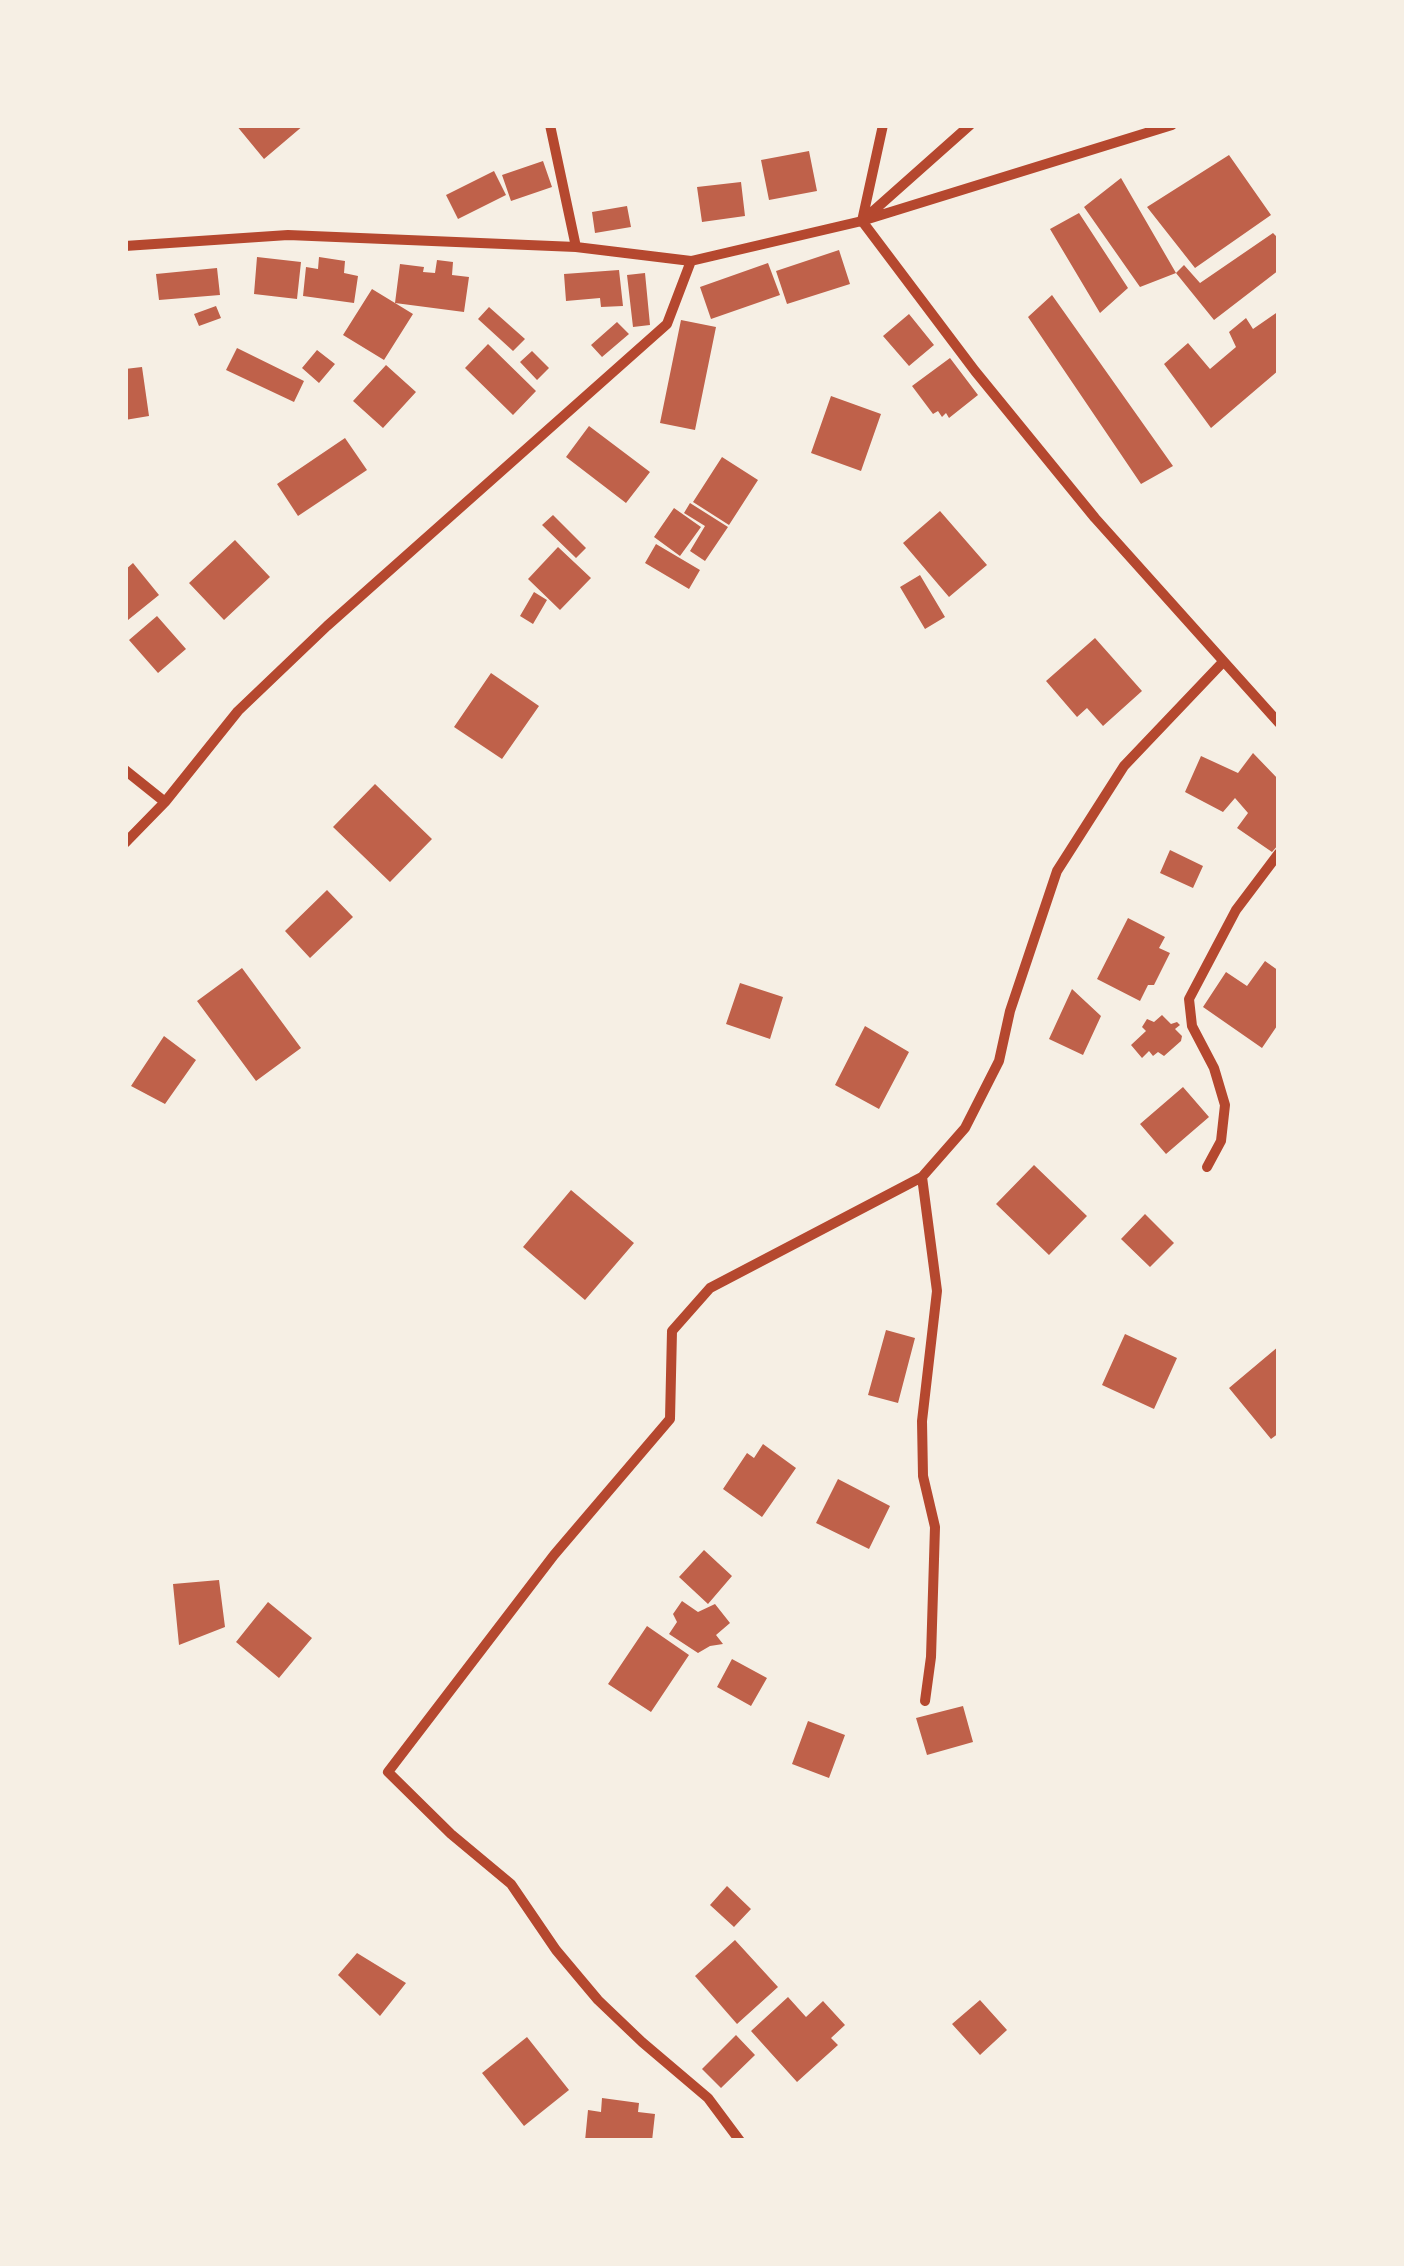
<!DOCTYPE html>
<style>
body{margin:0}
#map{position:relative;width:1404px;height:2266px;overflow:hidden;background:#f6efe4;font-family:Helvetica,sans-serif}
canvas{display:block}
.frame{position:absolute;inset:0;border:128px solid #f6efe4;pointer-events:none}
</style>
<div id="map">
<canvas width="1404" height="2266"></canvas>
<div class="frame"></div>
</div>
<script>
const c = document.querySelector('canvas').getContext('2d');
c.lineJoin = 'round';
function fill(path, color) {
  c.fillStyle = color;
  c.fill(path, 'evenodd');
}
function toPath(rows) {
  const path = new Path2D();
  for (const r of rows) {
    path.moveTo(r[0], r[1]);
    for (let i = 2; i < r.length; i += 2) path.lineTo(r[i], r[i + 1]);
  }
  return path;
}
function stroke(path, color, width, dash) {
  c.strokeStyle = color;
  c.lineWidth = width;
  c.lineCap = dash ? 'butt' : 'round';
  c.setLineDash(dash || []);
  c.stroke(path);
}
fill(toPath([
 [236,125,304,125,264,159],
 [809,151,817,191,769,200,761,160],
 [1229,155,1271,215,1195,268,1147,207],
 [543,161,552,187,511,201,502,175],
 [494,171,506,195,458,219,446,195],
 [1121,178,1176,273,1184,265,1200,283,1273,233,1279,239,1279,270,1214,320,1176,273,1140,287,1084,207],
 [741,182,745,216,702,222,697,187],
 [627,206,631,227,595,233,592,212],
 [1079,213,1128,288,1100,313,1050,229],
 [839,250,850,284,787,304,776,271],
 [257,257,301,262,297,299,254,294],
 [319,257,345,261,344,273,358,276,354,303,303,296,306,267,318,269],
 [437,260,453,262,452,275,469,277,464,312,395,303,413,314,384,360,343,335,372,289,395,303,400,264,424,267,423,272,435,273],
 [768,263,780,295,711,319,700,287],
 [217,268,220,295,159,300,156,274],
 [619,270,623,306,601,307,600,298,566,301,564,274],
 [645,273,650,325,633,327,627,275],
 [1052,295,1173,466,1141,484,1028,317],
 [216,306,221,318,199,326,194,314],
 [489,307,525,339,513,351,478,319],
 [1279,311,1279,370,1211,428,1164,364,1188,343,1210,369,1236,347,1229,332,1246,318,1253,329],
 [909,314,934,345,909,366,883,336],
 [681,320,716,327,695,430,660,423],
 [617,322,629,334,602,357,591,345],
 [488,344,536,391,513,415,465,368],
 [237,348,304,381,294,402,226,370],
 [317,350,335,364,319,383,302,368],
 [532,351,549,368,537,380,520,362],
 [950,358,978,395,949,418,946,413,942,417,938,411,933,414,912,386],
 [386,365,416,392,383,428,353,401],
 [142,367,149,416,125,420,125,369],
 [831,396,881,414,861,471,811,453],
 [589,426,650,472,626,503,566,457],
 [345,438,367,470,298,516,277,484],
 [722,457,758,480,729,525,693,502],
 [690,503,728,527,705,561,690,551,705,526,684,513],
 [674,508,701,527,680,556,654,537],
 [940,511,987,565,949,597,903,543],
 [553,515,586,548,576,558,542,525],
 [235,540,270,577,224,620,189,583],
 [656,544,700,570,689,589,645,563],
 [558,547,591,578,560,610,528,579],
 [133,563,159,595,128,620,125,616,125,570],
 [920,575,945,617,925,629,900,587],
 [534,592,547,600,533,624,520,616],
 [157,616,186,649,158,673,129,640],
 [1095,638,1142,691,1103,726,1087,708,1077,717,1046,681],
 [491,673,539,706,502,759,454,727],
 [1253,753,1279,780,1279,844,1272,852,1237,828,1248,813,1235,798,1223,812,1185,792,1201,756,1238,773],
 [375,784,432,839,390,882,333,827],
 [1170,850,1203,866,1193,888,1160,873],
 [327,890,353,917,310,958,285,931],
 [1128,918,1165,937,1159,948,1170,953,1154,985,1148,985,1140,1001,1097,979],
 [1265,961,1279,971,1279,1023,1262,1048,1203,1007,1226,972,1247,986],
 [242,968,301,1048,256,1081,197,1001],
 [740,983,783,997,770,1039,726,1024],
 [1072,989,1101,1016,1083,1055,1049,1039],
 [1162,1015,1171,1024,1177,1022,1180,1025,1175,1029,1182,1036,1181,1041,1164,1056,1158,1052,1153,1056,1149,1051,1142,1058,1131,1045,1146,1031,1142,1027,1147,1019,1154,1022],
 [865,1026,909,1052,879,1109,835,1085],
 [164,1036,196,1060,165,1104,131,1086],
 [1183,1087,1209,1117,1166,1154,1140,1124],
 [1034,1165,1087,1216,1049,1255,996,1204],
 [571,1190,634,1243,585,1300,523,1247],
 [1145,1214,1174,1243,1150,1267,1121,1239],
 [886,1330,915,1338,898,1403,868,1395],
 [1125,1334,1177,1358,1154,1409,1102,1385],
 [1279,1346,1279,1433,1271,1439,1229,1388],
 [763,1444,796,1468,762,1517,723,1489,747,1453,754,1458],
 [838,1479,890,1506,869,1549,816,1523],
 [704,1550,732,1576,708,1604,679,1577],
 [219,1580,225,1627,179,1645,173,1584],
 [682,1601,698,1612,715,1604,730,1623,716,1635,723,1644,710,1646,698,1653,669,1634,677,1622,673,1614],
 [268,1602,312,1638,279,1678,236,1642],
 [647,1626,689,1655,651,1712,608,1684],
 [732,1659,767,1678,751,1706,717,1687],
 [963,1706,973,1742,927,1755,916,1718],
 [808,1721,845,1735,829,1778,792,1764],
 [727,1886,751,1909,734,1927,710,1905],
 [735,1940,778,1987,737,2024,695,1976],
 [357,1953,406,1983,380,2016,338,1975],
 [788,1997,806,2017,823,2001,845,2025,831,2038,838,2045,797,2082,751,2031],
 [980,2000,1007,2030,980,2055,952,2024],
 [736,2035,755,2055,721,2088,702,2069],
 [527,2037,569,2090,524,2126,482,2073],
 [602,2098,639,2103,638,2112,655,2114,652,2141,585,2141,588,2110,601,2112]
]), '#bf614a');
stroke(toPath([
 [550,125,576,247],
 [883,125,862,221,975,371,1095,518,1279,723],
 [868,219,1172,125],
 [125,246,288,235,576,247,691,261,862,221,970,125],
 [125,770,165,802],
 [125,843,165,802,238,711,327,626,667,324,691,261],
 [1207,1167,1221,1141,1225,1105,1214,1068,1192,1026,1189,999,1236,910,1279,853],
 [922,1177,937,1291,922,1421,923,1476,935,1527,931,1657,925,1701],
 [740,2141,708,2098,642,2042,598,2000,556,1950,511,1884,451,1834,388,1772,554,1555,670,1419,672,1331,710,1288,922,1177,965,1128,999,1061,1010,1011,1057,871,1124,766,1223,662]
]), '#b5482f', 10);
</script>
